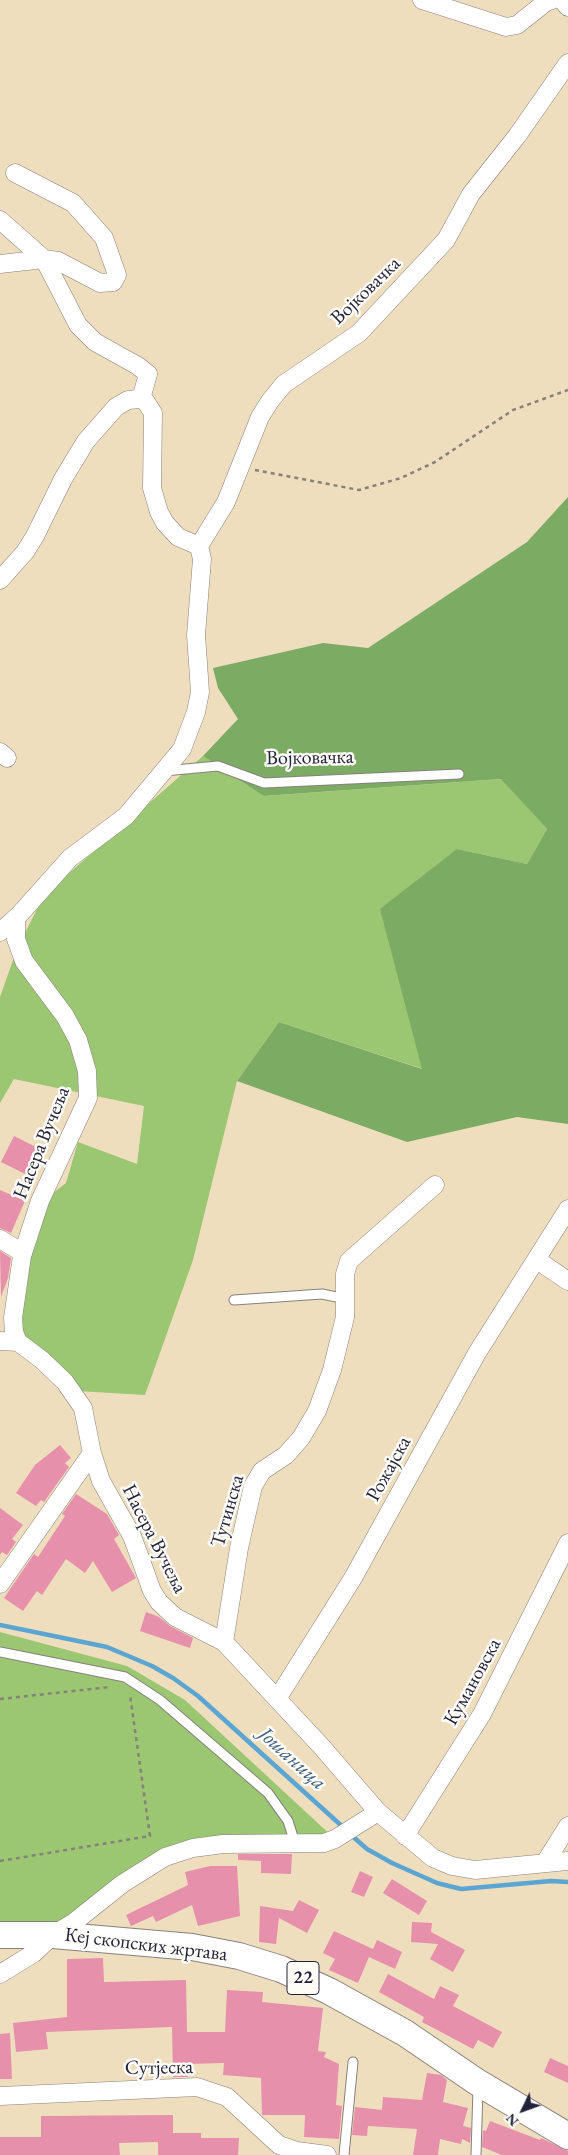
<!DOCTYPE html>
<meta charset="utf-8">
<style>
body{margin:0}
#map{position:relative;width:568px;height:2155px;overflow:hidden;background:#efdebe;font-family:"EB Garamond",serif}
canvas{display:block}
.north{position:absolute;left:498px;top:2085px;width:50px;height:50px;-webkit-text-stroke:4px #fdfcf7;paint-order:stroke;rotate:228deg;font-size:14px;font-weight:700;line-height:20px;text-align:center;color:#22223b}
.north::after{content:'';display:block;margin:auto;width:18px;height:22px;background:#22223b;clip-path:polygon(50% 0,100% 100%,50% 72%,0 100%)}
</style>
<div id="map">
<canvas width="568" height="2155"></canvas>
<div class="north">N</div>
</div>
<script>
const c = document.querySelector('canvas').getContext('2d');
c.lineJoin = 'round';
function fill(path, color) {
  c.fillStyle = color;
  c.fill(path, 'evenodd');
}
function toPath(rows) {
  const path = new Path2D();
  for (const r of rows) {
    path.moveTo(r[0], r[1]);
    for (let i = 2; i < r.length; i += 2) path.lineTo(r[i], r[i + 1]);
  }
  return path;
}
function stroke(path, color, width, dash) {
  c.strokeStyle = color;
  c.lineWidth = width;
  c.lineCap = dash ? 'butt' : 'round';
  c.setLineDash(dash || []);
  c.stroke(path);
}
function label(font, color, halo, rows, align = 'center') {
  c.font = font + ' "EB Garamond",serif';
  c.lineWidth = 5;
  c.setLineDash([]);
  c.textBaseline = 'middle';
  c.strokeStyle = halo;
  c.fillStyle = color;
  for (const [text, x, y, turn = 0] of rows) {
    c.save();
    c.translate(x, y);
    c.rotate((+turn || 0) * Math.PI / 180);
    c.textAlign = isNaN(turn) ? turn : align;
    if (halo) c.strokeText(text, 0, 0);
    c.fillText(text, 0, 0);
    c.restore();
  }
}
fill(toPath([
 [203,756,265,796,502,779,547,829,527,864,457,849,423,1069,279,1022,237,1081,193,1260,145,1395,78,1391,20,1337,26,1255,44,1200,66,1183,78,1142,137,1164,144,1106,14,1079,0,1103,0,997,17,949,44,895],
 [0,1632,127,1666,185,1700,335,1839,193,1848,73,1923,0,1925]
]), '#9bc672');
fill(toPath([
 [568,497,568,1124,517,1117,407,1142,237,1081,279,1022,422,1069,380,909,457,849,527,864,547,829,501,779,264,796,203,756,238,719,218,688,213,668,323,643,368,648,527,542]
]), '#7cab64');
stroke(toPath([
 [0,1625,107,1647,152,1666,173,1678,198,1696,344,1828],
 [351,1835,367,1849,392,1863,437,1883,461,1889,551,1881,568,1882]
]), '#5aa5d2', 4.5);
fill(toPath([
 [14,1136,38,1148,25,1174,1,1162],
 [0,1190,25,1201,11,1233,0,1228],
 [0,1251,11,1258,8,1278,1,1297],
 [60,1445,71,1458,65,1463,69,1467,44,1502,41,1500,36,1506,16,1493,35,1465],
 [76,1494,107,1514,119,1535,114,1539,136,1578,112,1592,93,1561,85,1573,66,1559,42,1595,37,1591,23,1611,4,1598,34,1554,38,1557,65,1516,62,1514],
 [0,1508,23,1525,12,1539,16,1542,7,1555,2,1552,0,1555],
 [146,1612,159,1617,170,1626,193,1638,190,1648,140,1631],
 [238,1854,292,1854,291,1874,261,1873,261,1861,238,1860],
 [210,1866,237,1866,240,1916,198,1926,192,1905,156,1922,153,1916,131,1926,126,1915,188,1885,185,1872],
 [360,1871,373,1877,364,1897,351,1892],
 [392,1879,427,1901,419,1915,383,1893],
 [299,1900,319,1910,307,1933,279,1918,276,1944,259,1942,260,1906,293,1911],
 [412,1922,432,1923,431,1932,465,1950,453,1972,430,1959,438,1944,411,1942],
 [334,1931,373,1949,377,1940,402,1952,395,1969,369,1957,358,1983,329,1970,335,1959,323,1953],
 [103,1958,104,1982,186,1980,187,2032,225,2032,227,1990,263,1992,262,2002,323,2008,318,2051,326,2052,324,2057,339,2064,336,2105,342,2106,339,2139,304,2137,305,2115,262,2115,261,2078,223,2075,224,2063,188,2064,188,2077,173,2077,172,2027,46,2032,48,2049,16,2052,13,2023,67,2017,67,1959],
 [388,1974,434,1999,440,1986,459,1995,453,2006,502,2032,493,2048,478,2040,473,2049,422,2022,424,2017,379,1992],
 [10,2033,12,2079,0,2079,0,2034],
 [550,2058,568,2066,568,2083,544,2072],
 [427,2073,441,2075,447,2080,443,2102,468,2108,463,2126,471,2128,470,2143,462,2139,461,2144,440,2139,438,2155,413,2155,417,2129,368,2126,367,2136,352,2135,355,2107,382,2110,383,2097,422,2100],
 [173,2115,173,2133,201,2133,201,2138,239,2138,238,2155,158,2155,158,2142,119,2143,120,2155,0,2155,0,2137,41,2137,41,2116],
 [490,2121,540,2140,541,2138,568,2151,568,2155,502,2155,482,2147,483,2130,486,2131]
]), '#e690ab');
const lane = toPath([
 [164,771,218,766,264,783,459,774],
 [234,1300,322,1294,346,1299],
 [0,1652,125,1677,160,1700,268,1793,288,1821,295,1843],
 [344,2155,353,2062],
 [476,2155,478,2088]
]);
const street = toPath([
 [422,0,506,27,517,25,546,2,552,0],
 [562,0,568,7],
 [0,220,44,259,78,325,95,342,138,366,148,374,141,399],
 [0,264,44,259,58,261,100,283,113,282,117,275,104,238,73,203,15,173],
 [0,580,25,552,35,536,63,479,86,441,116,407,128,400,141,399,146,402,153,413,152,488,159,512,165,523,178,537,199,546],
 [0,752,7,758],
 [16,918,16,939,24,961,65,1016,78,1040,87,1071,88,1098,40,1201,22,1256,13,1318,14,1332,18,1342,42,1360,65,1382,83,1408,92,1453,101,1481,132,1536,152,1591,159,1602,175,1617,224,1642,321,1746,378,1812,433,1858,452,1866,475,1870,568,1861],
 [0,932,19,915,70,858,126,816,182,749,196,712,200,692,196,635,202,559,199,546,226,502,260,417,270,401,284,384,359,333,446,240,471,194,517,136,568,63],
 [0,1239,23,1253],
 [537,1260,568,1281],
 [0,1341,18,1342],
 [0,1584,92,1453],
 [224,1642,239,1548,253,1486,262,1471,286,1455,301,1438,317,1411,332,1370,345,1317,345,1274,349,1261,435,1185],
 [277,1699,353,1578,477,1353,568,1209],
 [405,1836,482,1714,568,1543],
 [546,1861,568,1826],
 [0,1974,34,1953,53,1935,73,1923,122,1884,165,1857,193,1848,223,1844,324,1843,335,1839,378,1812],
 [0,2096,197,2087,227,2097,279,2145,297,2151,327,2155]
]);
const primary = toPath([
 [0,1935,53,1935,192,1947,239,1956,281,1969,329,1991,405,2033,477,2082,568,2136]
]);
stroke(lane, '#88807c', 11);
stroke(street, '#88807c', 19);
stroke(primary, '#88807c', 28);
stroke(toPath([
 [255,470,359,490,401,478,435,462,513,410,568,390],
 [0,1699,110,1687],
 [0,1861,150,1836,130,1695]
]), '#88807c', 2.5, [4, 4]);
stroke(lane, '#fff', 9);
stroke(street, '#fff', 18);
stroke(primary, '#fff', 26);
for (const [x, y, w] of [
 [303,1978,32]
]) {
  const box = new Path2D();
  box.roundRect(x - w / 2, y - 16.5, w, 33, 4);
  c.fillStyle = '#fdfcf7';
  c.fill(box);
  stroke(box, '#22223b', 1);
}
label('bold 19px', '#22223b', null, [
 ["22",303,1978]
]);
label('20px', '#22223b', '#fdfcf7', [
 ["Војковачка",366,291,-44],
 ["Војковачка",310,758,-1],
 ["Насера Вучеља",42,1143,-68],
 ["Рожајска",389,1469,-61],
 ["Тутинска",228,1511,-74],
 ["Насера Вучеља",154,1539,63],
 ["Кумановска",473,1682,-61],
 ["Кеј скопских жртава",146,1945,7],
 ["Сутјеска",159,2068,-1]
]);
label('italic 21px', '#3b5d7f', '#fdfcf7', [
 ["Јошаница",292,1759,42]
]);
</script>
